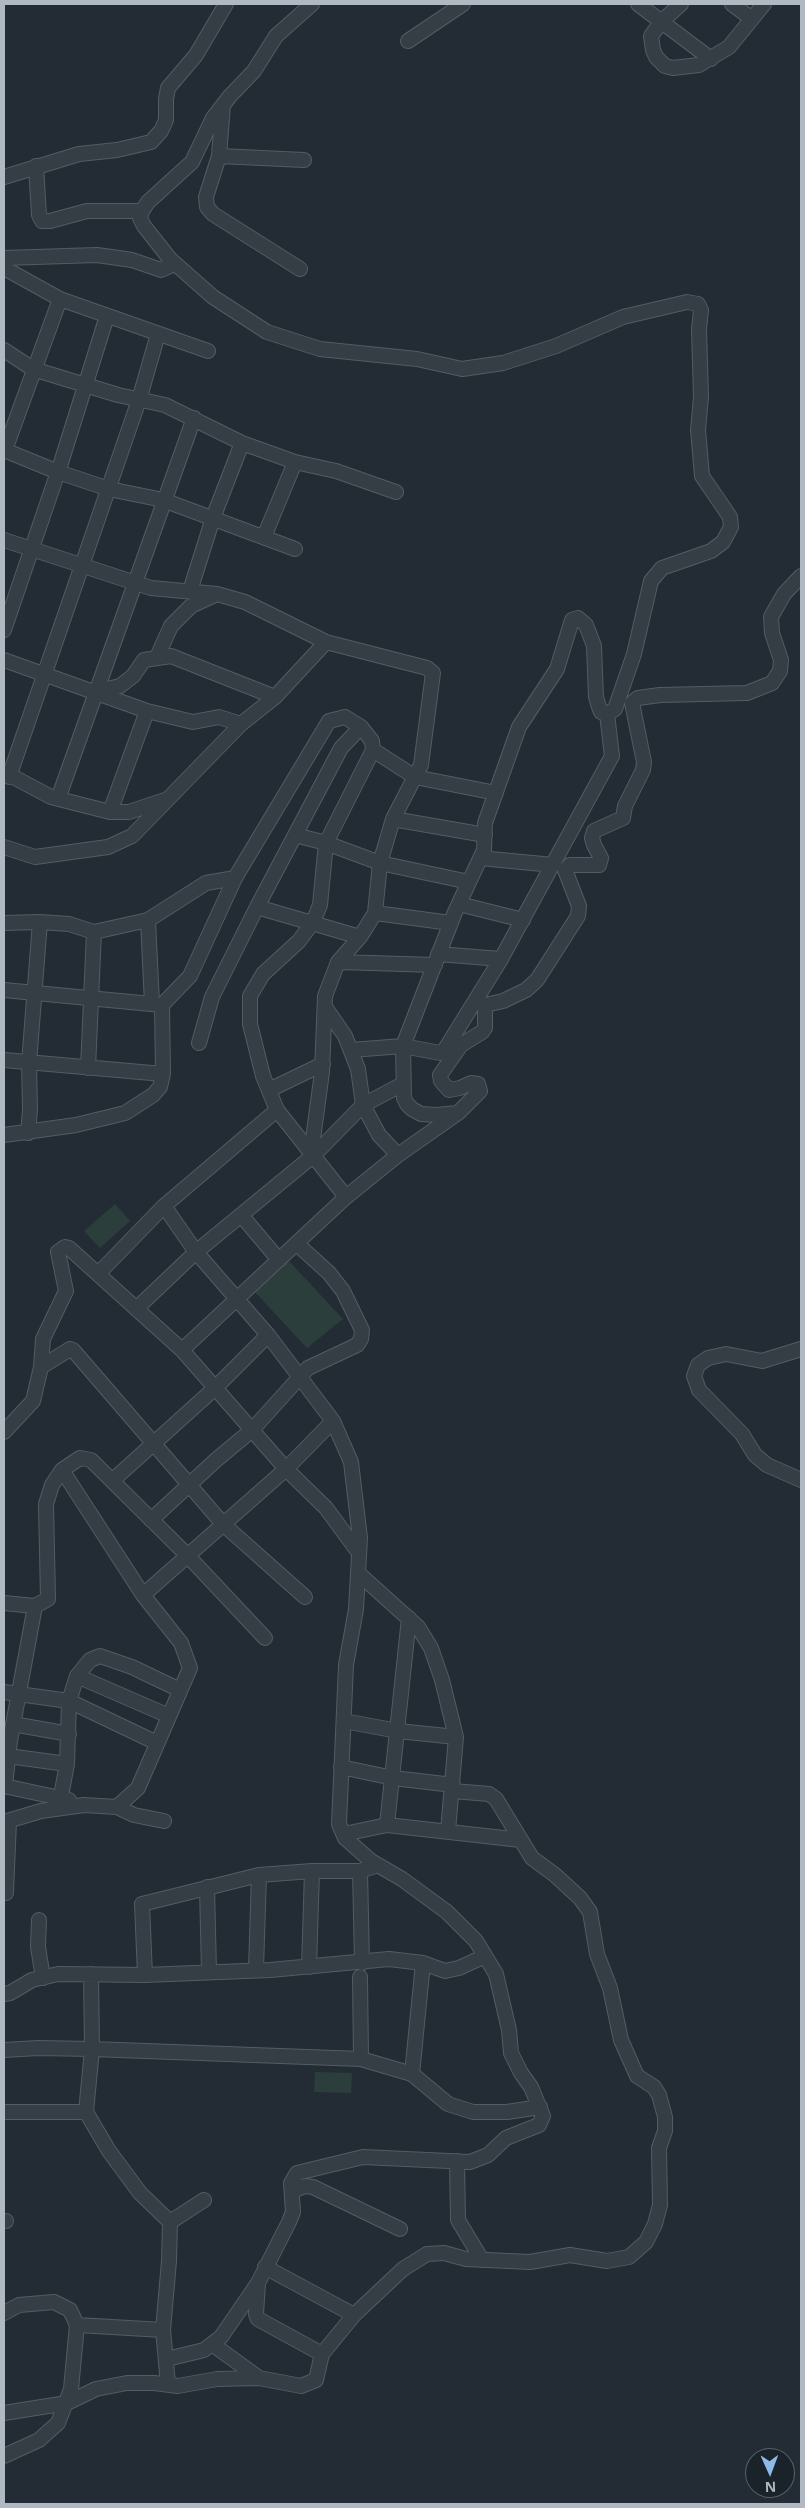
<!DOCTYPE html>
<style>
body{margin:0}
#map{position:relative;width:805px;height:2508px;overflow:hidden;background:#232c34;font-family:"Open Sans",sans-serif}
canvas{display:block}
.frame{position:absolute;inset:0;border:5px solid #b0b9c2;pointer-events:none}
.north{position:absolute;left:745px;top:2448px;width:50px;height:50px;box-sizing:border-box;background:#1b232a;border:1px solid #575f67;border-radius:50%;rotate:178deg;font-size:14px;font-weight:700;line-height:20px;text-align:center;color:#b0b9c2}
.north::after{content:'';display:block;margin:auto;width:18px;height:22px;background:#8ebaea;clip-path:polygon(50% 0,100% 100%,50% 72%,0 100%)}
</style>
<div id="map">
<canvas width="805" height="2508"></canvas>
<div class="frame"></div>
<div class="north">N</div>
</div>
<script>
const c = document.querySelector('canvas').getContext('2d');
c.lineJoin = 'round';
function fill(path, color) {
  c.fillStyle = color;
  c.fill(path, 'evenodd');
}
function toPath(rows) {
  const path = new Path2D();
  for (const r of rows) {
    path.moveTo(r[0], r[1]);
    for (let i = 2; i < r.length; i += 2) path.lineTo(r[i], r[i + 1]);
  }
  return path;
}
function stroke(path, color, width, dash) {
  c.strokeStyle = color;
  c.lineWidth = width;
  c.lineCap = dash ? 'butt' : 'round';
  c.setLineDash(dash || []);
  c.stroke(path);
}
fill(toPath([
 [115,1204,130,1221,100,1248,84,1231],
 [288,1260,343,1319,307,1348,253,1290],
 [315,2072,352,2073,351,2093,314,2092]
]), '#2b3e3c');
const minor = toPath([
 [638,4,711,59],
 [681,4,662,21,651,36,653,50,656,57,665,66,673,68,699,65,729,47,764,4],
 [732,4,752,19],
 [408,41,463,4],
 [223,105,219,156,206,197,207,207,213,214,300,269],
 [219,156,304,160],
 [36,166,39,215,42,221,50,221,87,211,142,211],
 [4,177,79,154,117,150,151,142,161,131,166,120,166,99,168,88,196,55,226,4],
 [4,258,97,255,132,260,161,270,168,267,170,259,144,226,140,218,142,211,148,202,192,162,213,118,230,96,254,71,276,36,312,4],
 [170,259,213,297,267,332,320,349,417,359,462,369,503,363,556,346,623,317,687,302,698,304,701,310,699,329,701,397,698,430,702,476,730,517,731,527,723,542,711,551,662,568,651,581,634,654,615,709,607,714,601,712,599,707,596,697,594,646,586,625,578,618,572,620,557,669,519,727,485,823,484,850,455,912,403,1046,404,1098,407,1104,412,1109,421,1114,436,1115,458,1113],
 [4,268,60,299,208,351],
 [4,350,33,369,118,395,165,405,242,443,295,462,336,471,396,492],
 [4,450,58,472,109,489,163,500,295,549],
 [5,450,60,299],
 [264,537,295,462],
 [4,540,151,588,217,594,245,602,326,642,427,668,433,673,421,765,393,819,380,863,375,913,360,937,338,962,325,996,322,1072,313,1139,314,1155],
 [190,591,213,518,242,443],
 [4,630,60,466,107,316],
 [157,657,171,626,191,606,217,594],
 [4,660,147,711,193,722,219,717,241,724],
 [95,692,120,686,133,676,144,660,171,656,275,697],
 [373,750,415,777,496,793],
 [4,772,51,797,110,812,129,812,168,799],
 [9,777,139,400,158,334],
 [58,799,194,418],
 [110,812,147,711],
 [393,819,485,835],
 [295,835,326,843,380,863,469,882],
 [4,847,35,857,108,847,132,836,241,724,275,697,326,642],
 [480,858,553,865],
 [459,904,523,920],
 [257,907,360,937],
 [375,913,451,923],
 [148,920,152,1004],
 [4,923,40,922,69,924,94,932,148,920,206,883,235,878],
 [438,954,501,959],
 [338,962,435,965],
 [4,990,162,1005],
 [162,1005,190,976,235,878,329,721,345,717,361,727,372,741,373,750,326,843,320,905,313,922,299,941,263,974,250,996,250,1024,263,1076,277,1110,346,1197],
 [325,1007,345,1036,358,1069,363,1105,379,1135,398,1155],
 [199,1043,212,997,257,907,341,748,361,727],
 [351,1050,403,1046,440,1053,444,1051,501,959,612,756,607,714],
 [4,1060,163,1074],
 [88,1068,94,932],
 [269,1090,323,1064],
 [28,1133,30,1110,29,1063,40,922],
 [4,1135,76,1125,125,1113,153,1095,160,1087,163,1074,162,1005],
 [164,1206,196,1252,268,1335,333,1421,351,1462,360,1538,356,1609,346,1665,339,1824,345,1838,371,1861,402,1879,447,1912,476,1941,496,1974,509,2030,511,2053,521,2073,531,2087,543,2116,539,2125,506,2138,488,2155,470,2162,363,2157,297,2173,291,2183,293,2212,289,2222,258,2283,221,2337,204,2350,167,2359],
 [241,1215,279,1260],
 [98,1274,164,1206,277,1110],
 [136,1309,196,1252,314,1155,363,1105,403,1084],
 [801,1349,762,1361,726,1354,708,1358,698,1365,694,1376,699,1390,742,1434,755,1455,767,1465,801,1480],
 [182,1350,346,1197,398,1155,458,1113,480,1091,478,1084,471,1083,460,1088,449,1090,441,1081,440,1075,461,1045,482,1032,485,1028,485,1005,503,1001,526,990,537,980,578,916,579,906,565,870,570,865,599,865,601,858,594,845,592,838,594,831,623,818,625,806,643,770,644,762,632,703,638,698,660,695,747,693,772,683,780,671,781,660,772,633,771,617,784,594,801,576],
 [41,1367,70,1349,73,1350,223,1524,305,1597],
 [4,1432,33,1401,41,1367,43,1339,66,1291,58,1252,65,1247,69,1248,182,1350,286,1469,326,1508,359,1553],
 [112,1481,215,1388,268,1335],
 [151,1520,216,1460,252,1430,308,1368,357,1345,361,1339,362,1330,343,1291,329,1273,297,1244],
 [358,1573,418,1627,431,1648,442,1680,456,1737,448,1831],
 [143,1595,286,1469,333,1421],
 [4,1603,35,1606,48,1599,46,1504,52,1485,62,1470,80,1458,91,1460,187,1555,265,1638],
 [77,1676,169,1716],
 [4,1692,69,1701,157,1743],
 [344,1721,398,1731,456,1737],
 [13,1724,69,1734],
 [8,1756,67,1764],
 [341,1767,393,1778,453,1785],
 [4,1786,69,1800],
 [5,1786,10,1741,35,1606],
 [61,1796,67,1764,69,1701,77,1676,90,1660,100,1656,132,1667,180,1690],
 [117,1807,134,1815,164,1821],
 [4,1822,41,1811,84,1805,117,1807,138,1788,190,1668,181,1643,143,1595,62,1470],
 [387,1825,409,1618],
 [344,1834,387,1825,521,1840],
 [360,1871,362,1963],
 [207,1887,209,1972],
 [6,1893,9,1821],
 [39,1920,38,1947,43,1978],
 [309,1967,312,1871],
 [256,1969,259,1875],
 [91,1974,92,2049,86,2112,109,2151,140,2193,170,2222,169,2261,163,2330,168,2384],
 [145,1975,142,1904,259,1875,312,1871,360,1871,378,1865],
 [360,1977,361,2059],
 [4,1994,10,1993,32,1980,58,1974,145,1975,270,1970,389,1959,423,1963,445,1971,459,1968,485,1956],
 [4,2050,38,2048,92,2049,361,2059,412,2074,448,2104,473,2112,507,2112,540,2107],
 [412,2074,423,1963],
 [4,2112,86,2112],
 [457,2161,458,2220,482,2260],
 [292,2191,305,2186,313,2187,400,2229],
 [4,2221,6,2221],
 [170,2222,204,2200],
 [265,2267,354,2315],
 [258,2283,256,2314,258,2319,322,2354],
 [4,2313,19,2305,54,2302,70,2310,77,2325,163,2330],
 [212,2344,259,2378,301,2386,316,2380,322,2354,354,2315,403,2269,427,2254,444,2253,466,2259,530,2262,570,2255,607,2261,629,2257,646,2242,655,2224,660,2205,659,2148,665,2131,665,2117,659,2095,654,2087,637,2076,621,2040,610,1988,597,1954,590,1912,580,1898,555,1875,532,1858,496,1799,489,1794,453,1791],
 [4,2413,67,2403,96,2389,127,2383,154,2383,178,2386,217,2379,259,2378],
 [4,2456,39,2440,58,2423,71,2389,77,2325]
]);
stroke(minor, '#535c63', 16);
stroke(minor, '#363e45', 14);
</script>
